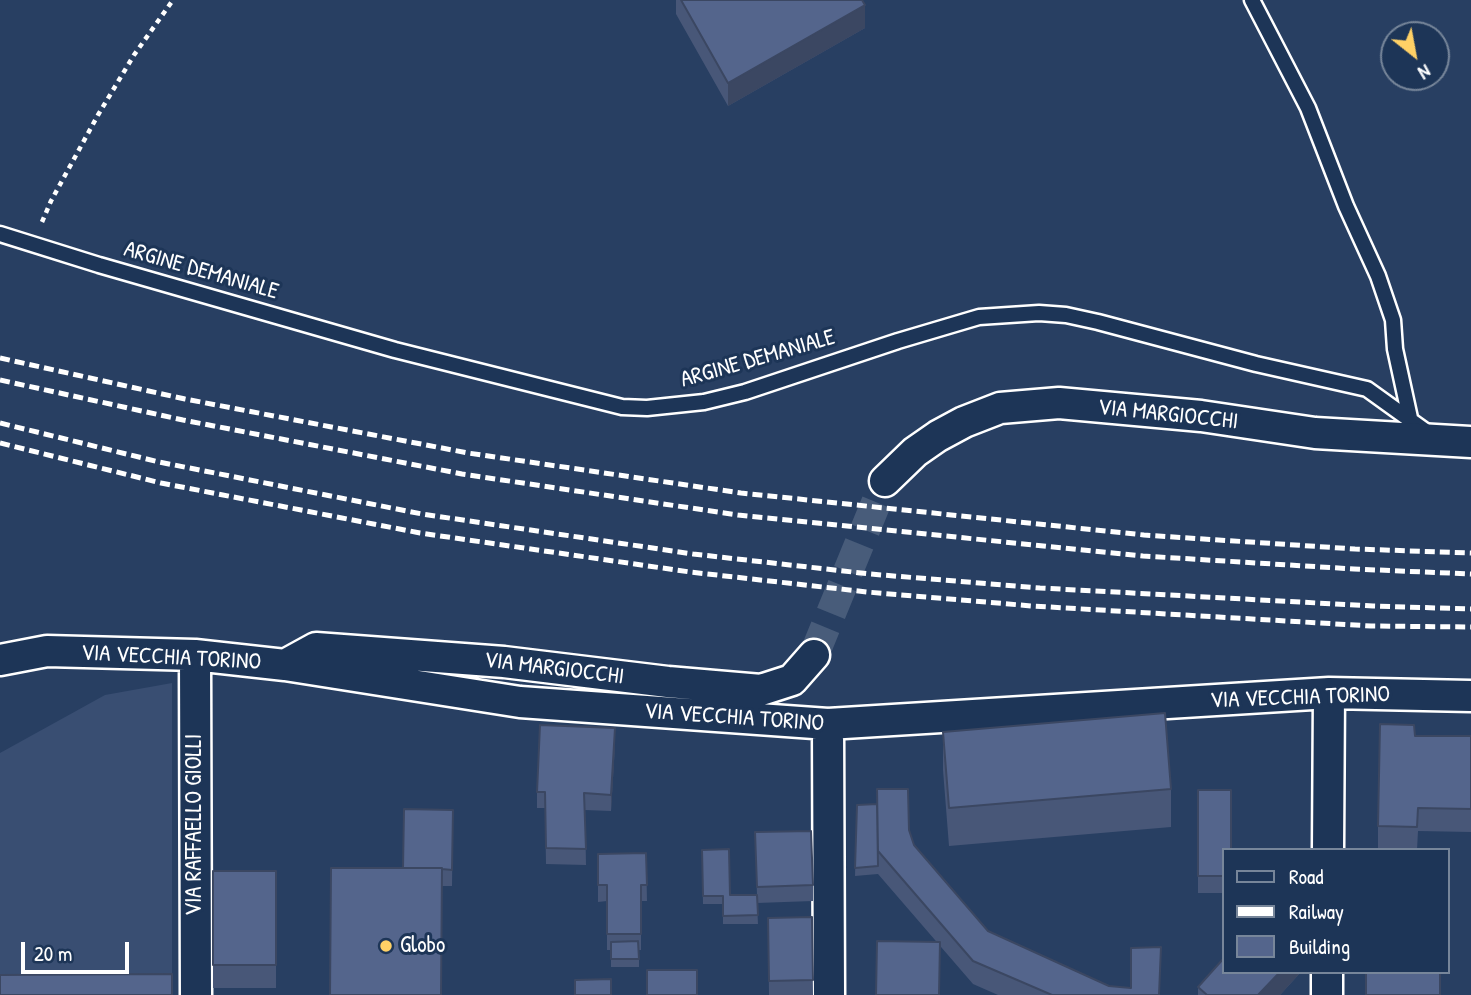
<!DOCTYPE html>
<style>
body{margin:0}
#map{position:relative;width:1471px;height:995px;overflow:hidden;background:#283f62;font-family:"Patrick Hand",sans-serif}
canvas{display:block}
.legend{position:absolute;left:1222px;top:848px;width:228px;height:126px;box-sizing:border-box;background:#1d3557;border:2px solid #77869a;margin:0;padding:9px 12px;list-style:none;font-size:21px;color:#fff}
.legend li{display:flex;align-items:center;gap:14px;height:35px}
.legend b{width:35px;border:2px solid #77869a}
.north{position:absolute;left:1380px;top:21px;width:70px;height:70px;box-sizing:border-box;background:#1d3557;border:2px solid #77869a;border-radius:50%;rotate:149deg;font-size:19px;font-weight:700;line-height:28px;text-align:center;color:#fff}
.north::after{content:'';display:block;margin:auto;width:24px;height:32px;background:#ffd166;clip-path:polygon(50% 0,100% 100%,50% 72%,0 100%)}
.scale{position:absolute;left:21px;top:942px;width:108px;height:32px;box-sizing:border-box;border:4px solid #fff;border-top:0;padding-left:9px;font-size:21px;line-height:24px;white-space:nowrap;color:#fff;-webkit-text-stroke:5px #1d3557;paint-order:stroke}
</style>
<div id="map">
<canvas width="1471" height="995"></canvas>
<ul class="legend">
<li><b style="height:9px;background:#1d3557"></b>Road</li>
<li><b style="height:9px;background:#fff"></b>Railway</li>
<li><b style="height:19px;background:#54658c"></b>Building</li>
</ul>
<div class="north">N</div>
<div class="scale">20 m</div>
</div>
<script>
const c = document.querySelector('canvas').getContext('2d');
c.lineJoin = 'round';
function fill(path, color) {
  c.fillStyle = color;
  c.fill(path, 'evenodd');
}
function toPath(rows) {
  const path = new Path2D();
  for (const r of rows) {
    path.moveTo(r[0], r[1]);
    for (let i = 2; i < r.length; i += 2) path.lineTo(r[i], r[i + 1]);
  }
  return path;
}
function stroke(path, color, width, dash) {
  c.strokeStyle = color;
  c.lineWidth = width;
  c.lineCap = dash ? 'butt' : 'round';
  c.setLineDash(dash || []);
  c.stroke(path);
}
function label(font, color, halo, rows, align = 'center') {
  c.font = font + ' "Patrick Hand",sans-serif';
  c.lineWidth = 6;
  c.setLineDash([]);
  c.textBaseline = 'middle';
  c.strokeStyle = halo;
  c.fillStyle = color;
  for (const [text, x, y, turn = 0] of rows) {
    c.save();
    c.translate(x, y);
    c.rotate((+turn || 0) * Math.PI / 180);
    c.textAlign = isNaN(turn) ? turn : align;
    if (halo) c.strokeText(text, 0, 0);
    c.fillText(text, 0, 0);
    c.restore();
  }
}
fill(toPath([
 [172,683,172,995,0,995,0,753,105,695]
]), '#394e72');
stroke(toPath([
 [814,655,885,481]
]), '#485c7a', 30, [30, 15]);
const service = toPath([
 [1252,0,1308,108,1346,206,1378,276,1393,320,1395,349,1410,418],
 [0,234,99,265,395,350,622,407,647,408,704,402,745,392,898,341,979,317,1039,313,1066,315,1098,322,1256,364,1367,389,1431,435]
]);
const minor = toPath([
 [885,481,915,452,938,436,964,422,1000,408,1059,403,1201,416,1315,433,1471,442],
 [195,655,196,995],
 [0,660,47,651,195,655,285,665,520,702,828,724,1329,693,1471,696],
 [285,665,316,648,504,662,668,682,761,690,792,680,814,655],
 [828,724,829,995],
 [1328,850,1329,693],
 [1327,995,1327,972]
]);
stroke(service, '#fff', 19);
stroke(minor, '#fff', 35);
stroke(toPath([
 [42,222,51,201,98,115,134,55,173,0]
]), '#fff', 4.5, [5, 5]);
stroke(service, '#1d3557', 14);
stroke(minor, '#1d3557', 30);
stroke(toPath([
 [0,358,185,399,468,453,741,493,1144,535,1355,549,1471,553],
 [0,380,183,420,462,474,738,515,1143,556,1354,569,1471,574],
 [0,423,159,462,422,514,693,554,870,574,1040,588,1373,606,1471,609],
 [0,443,161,483,420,533,690,572,867,592,1032,606,1371,626,1471,627]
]), '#fff', 5, [10, 5]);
fill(toPath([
 [676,0,862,0,865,28,728,106,676,14],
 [943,732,1171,789,1171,827,949,846,943,770],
 [1415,736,1471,736,1471,832,1418,831,1417,850,1378,850,1378,826],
 [615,745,611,811,585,810,586,865,546,864,545,808,537,808,537,792],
 [1198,790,1224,850,1224,893,1198,893],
 [857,805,909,830,914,845,988,931,1109,986,1160,995,998,995,973,984,878,874,855,876],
 [453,810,452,886,442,886,403,868],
 [755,832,813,885,813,901,757,903,758,924,723,924,723,904,703,904,702,850,730,895,757,895],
 [646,853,647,901,641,901,641,950,639,950,639,967,611,967,611,950,607,950,607,901,598,902,598,854],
 [213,871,276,871,276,988,213,988],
 [812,917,813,995,769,995,768,918],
 [1224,972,1301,972,1280,995,1198,995,1198,987]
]), '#485778');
fill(toPath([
 [865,5,865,28,728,106,728,83],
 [615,728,615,745,611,811,611,795],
 [1280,972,1301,972,1280,995,1258,995]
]), '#3b4762');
const building = toPath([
 [681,0,862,0,865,5,728,83,681,0],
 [1165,713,1171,789,949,808,943,732,1165,713],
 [1380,724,1414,725,1415,736,1471,736,1471,809,1418,808,1417,827,1378,826,1380,724],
 [540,725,615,728,611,795,584,793,586,849,546,848,545,792,537,792,540,725],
 [877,789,908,789,909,830,914,845,988,931,1109,986,1131,988,1131,948,1161,947,1159,995,1052,995,973,961,878,851,877,789],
 [1198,790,1231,790,1231,850,1224,850,1224,876,1198,876,1198,790],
 [877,804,878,866,855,868,857,805,877,804],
 [404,809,453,810,452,870,442,869,442,868,403,868,404,809],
 [811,831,813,885,757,887,755,832,811,831],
 [729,849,730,895,757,895,758,915,723,916,723,896,703,896,702,850,729,849],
 [646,853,647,885,641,885,641,934,607,934,607,885,598,885,598,854,646,853],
 [331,868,442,868,441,995,330,995,331,868],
 [213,871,276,871,276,965,213,965,213,871],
 [812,917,813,980,769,981,768,918,812,917],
 [638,941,639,959,611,959,611,942,638,941],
 [877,941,940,942,939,995,876,995,877,941],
 [1224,958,1224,972,1280,972,1258,995,1207,995,1198,987,1224,958],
 [647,970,697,970,697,995,647,995,647,970],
 [1366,972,1440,972,1440,995,1366,995,1366,972],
 [172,974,172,995,0,995,0,975,172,974],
 [611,979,611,995,575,995,575,980,611,979]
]);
fill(building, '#54658c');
stroke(building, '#3b4762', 2);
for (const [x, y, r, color] of [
 [386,946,7,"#ffd166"]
]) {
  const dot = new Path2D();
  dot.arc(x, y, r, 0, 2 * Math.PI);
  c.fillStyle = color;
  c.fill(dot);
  stroke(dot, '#1d3557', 2.5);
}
label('23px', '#fff', '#1d3557', [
 ["ARGINE DEMANIALE",201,271,16],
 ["ARGINE DEMANIALE",758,359,-16],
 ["VIA MARGIOCCHI",1168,415,6],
 ["VIA VECCHIA TORINO",171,658,3],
 ["VIA MARGIOCCHI",554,669,7],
 ["VIA VECCHIA TORINO",1300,698,-2],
 ["VIA VECCHIA TORINO",734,718,4],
 ["VIA RAFFAELLO GIOLLI",195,825,-90]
]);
label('23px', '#fff', '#1d3557', [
 ["Globo",400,946]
], 'left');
</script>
